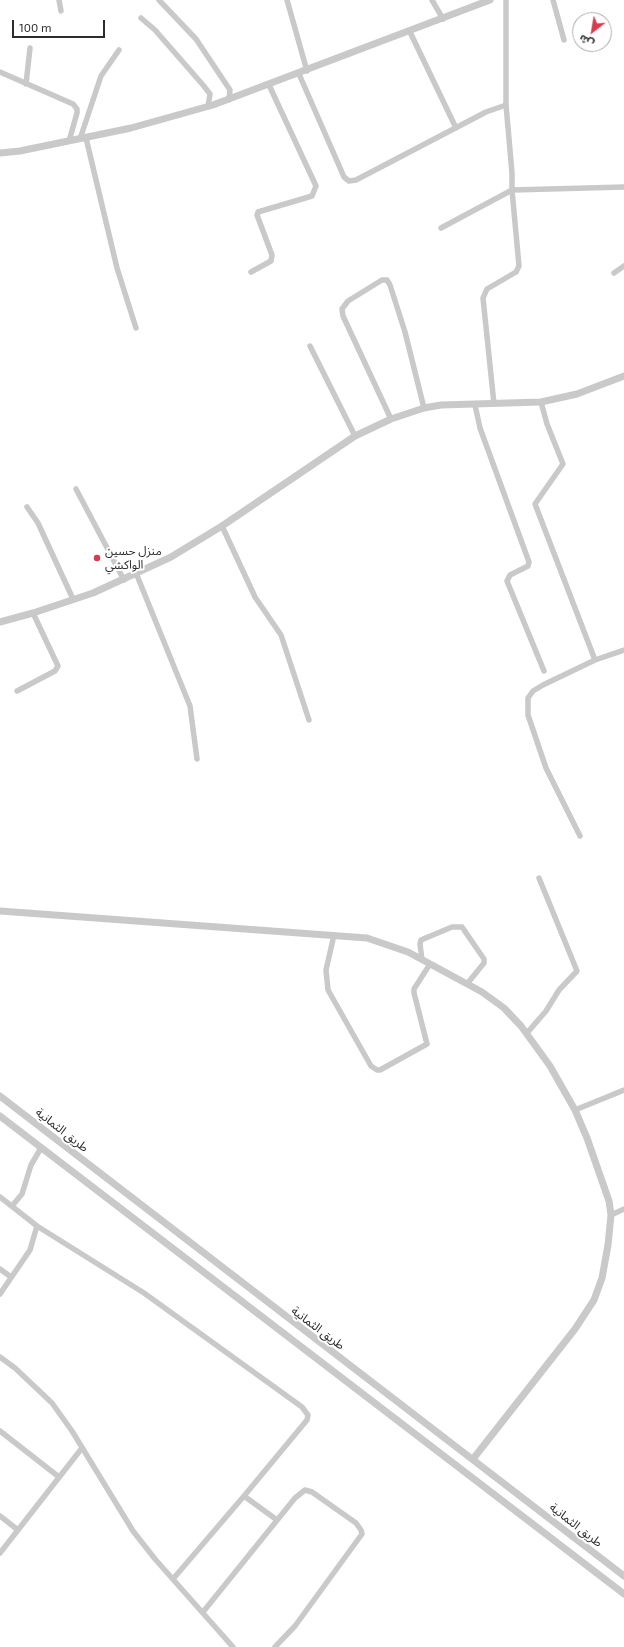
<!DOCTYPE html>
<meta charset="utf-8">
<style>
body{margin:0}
#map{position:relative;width:624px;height:1647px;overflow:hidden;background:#fff;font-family:"Exo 2","Noto Sans Arabic",sans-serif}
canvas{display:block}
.north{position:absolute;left:572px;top:12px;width:40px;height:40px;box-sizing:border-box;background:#fff;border:1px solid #ababab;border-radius:50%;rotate:211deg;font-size:11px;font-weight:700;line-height:16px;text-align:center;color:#2c2c2c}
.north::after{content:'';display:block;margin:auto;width:14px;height:18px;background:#d73b4f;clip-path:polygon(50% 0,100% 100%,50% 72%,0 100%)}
.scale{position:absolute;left:12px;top:20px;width:93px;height:18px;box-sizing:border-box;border:2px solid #2c2c2c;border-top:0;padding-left:5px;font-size:12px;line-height:14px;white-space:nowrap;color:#2c2c2c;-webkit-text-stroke:3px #fff;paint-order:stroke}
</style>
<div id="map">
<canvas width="624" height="1647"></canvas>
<div class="north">ش</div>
<div class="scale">100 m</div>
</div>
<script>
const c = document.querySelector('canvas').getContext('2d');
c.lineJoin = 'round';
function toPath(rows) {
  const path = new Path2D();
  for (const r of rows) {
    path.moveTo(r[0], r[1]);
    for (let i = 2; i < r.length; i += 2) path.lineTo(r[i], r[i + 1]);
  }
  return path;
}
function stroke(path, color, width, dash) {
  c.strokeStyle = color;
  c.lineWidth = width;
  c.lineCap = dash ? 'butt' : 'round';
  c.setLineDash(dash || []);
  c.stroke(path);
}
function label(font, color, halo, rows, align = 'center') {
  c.font = font + ' "Exo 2","Noto Sans Arabic",sans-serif';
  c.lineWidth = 4;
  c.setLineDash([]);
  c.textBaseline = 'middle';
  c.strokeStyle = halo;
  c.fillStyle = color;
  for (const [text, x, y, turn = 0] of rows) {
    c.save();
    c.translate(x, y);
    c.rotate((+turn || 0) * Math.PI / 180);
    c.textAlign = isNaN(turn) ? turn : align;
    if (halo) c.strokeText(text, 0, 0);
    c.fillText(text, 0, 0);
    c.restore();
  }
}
stroke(toPath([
 [59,0,61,11],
 [159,0,196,39,230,90,229,100],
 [287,0,307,71],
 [432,0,443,19],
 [553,0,564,40],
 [141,18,155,30,203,85,210,94,208,107],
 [410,32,456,128],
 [0,72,73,104,77,109,77,113,69,141],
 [299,74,344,177,349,181,356,180,486,112,506,105,512,173,512,190,624,187],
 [26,84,30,48],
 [506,105,506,0],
 [86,138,117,268,136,328],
 [80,139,101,76,119,50],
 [441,228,512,190,519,266,516,272,487,289,483,298,494,404],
 [251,272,271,261,272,255,257,215,258,212,312,196,316,186,269,85],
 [614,273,624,266],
 [310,346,355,436],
 [541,402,547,424,563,464,535,504,595,660],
 [475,405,480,428,529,562,528,566,510,575,507,581,544,671],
 [391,419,343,316,342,309,348,301,382,280,387,280,390,285,405,332,424,408],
 [76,489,124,580],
 [27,507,38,523,73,599],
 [222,526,255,597,281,635,309,720],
 [136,573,190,706,197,759],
 [17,691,55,671,58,666,33,613],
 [580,836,546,768,528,715,528,698,533,691,543,685,595,660,624,650],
 [334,935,326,970,328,990,371,1066,377,1070,380,1070,427,1044,414,993,414,989,430,964],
 [422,960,420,944,421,940,452,927,462,927,484,959,484,963,467,984],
 [527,1033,546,1011,559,990,577,971,539,878],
 [575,1110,624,1090],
 [0,1197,37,1226,144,1293,302,1407,308,1415,307,1420,244,1496,173,1579],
 [12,1206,22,1194,31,1165,41,1148],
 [611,1215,624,1209],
 [0,1269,11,1277],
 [0,1294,30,1250,37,1226],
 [0,1357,15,1368,52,1403,72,1431,133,1531,155,1559,233,1647],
 [0,1431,59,1477],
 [244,1496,277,1520],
 [0,1516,18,1530],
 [0,1553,82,1448],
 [203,1612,295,1498,305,1490,312,1492,356,1523,361,1530,362,1534,295,1626,275,1647]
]), '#c9c9c9', 5.5);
stroke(toPath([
 [0,153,20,151,131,128,213,105,490,0],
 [0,622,33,613,93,593,171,557,222,526,355,436,391,419,424,408,441,405,541,402,577,394,624,376],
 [0,911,367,938,408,952,482,992,504,1008,521,1026,550,1066,575,1110,587,1138,609,1201,611,1215,608,1245,602,1278,594,1300,575,1329,473,1459],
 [0,1096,624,1576],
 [0,1116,624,1594]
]), '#c9c9c9', 7);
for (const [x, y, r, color] of [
 [97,558,4,"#d73b4f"]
]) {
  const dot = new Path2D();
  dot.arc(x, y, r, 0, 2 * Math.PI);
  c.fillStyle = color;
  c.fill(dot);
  stroke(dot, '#fff', 1.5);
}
label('12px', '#2c2c2c', '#fff', [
 ["منزل حسين",105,551],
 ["الواكشي",105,565]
], 'left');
label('12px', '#2c2c2c', '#fff', [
 ["طريق الثمانية",62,1130,38],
 ["طريق الثمانية",318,1328,37],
 ["طريق الثمانية",576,1525,38]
]);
</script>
